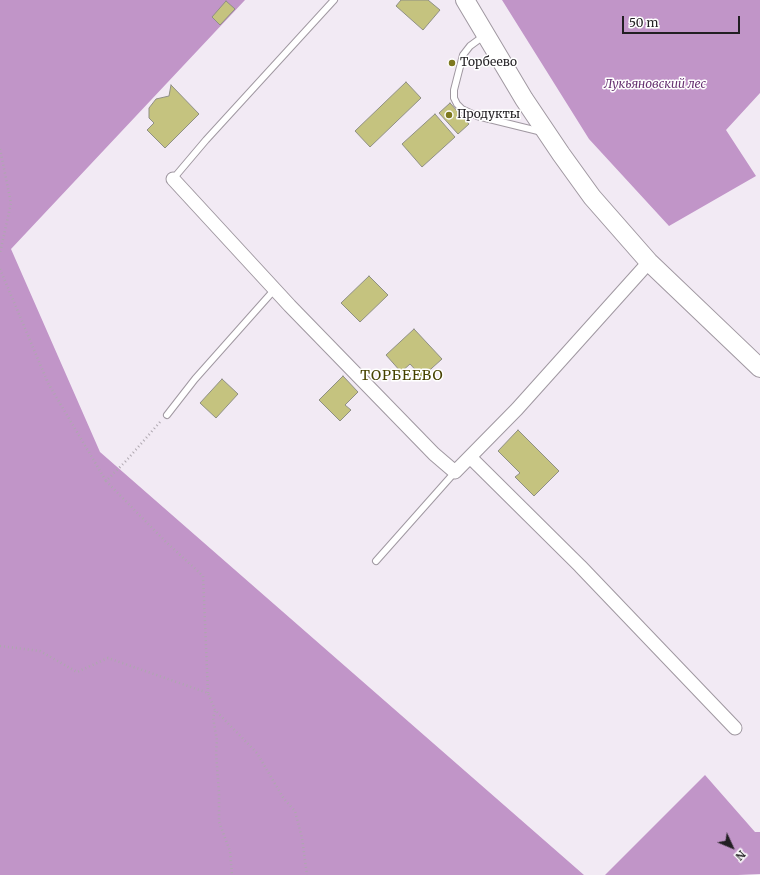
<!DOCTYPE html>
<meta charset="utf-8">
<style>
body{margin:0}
#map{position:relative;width:760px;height:875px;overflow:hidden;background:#f2eaf4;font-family:Merriweather,serif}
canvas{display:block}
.north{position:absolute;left:712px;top:827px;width:40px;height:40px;-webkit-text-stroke:3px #fff;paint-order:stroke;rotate:134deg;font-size:11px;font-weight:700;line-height:16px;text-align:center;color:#221f23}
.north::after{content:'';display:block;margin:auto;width:14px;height:18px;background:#221f23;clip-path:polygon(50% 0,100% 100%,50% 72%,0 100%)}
.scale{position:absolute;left:622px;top:16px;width:118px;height:18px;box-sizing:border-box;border:2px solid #221f23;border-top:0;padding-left:5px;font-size:12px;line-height:14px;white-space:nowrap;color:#221f23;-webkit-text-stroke:3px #fff;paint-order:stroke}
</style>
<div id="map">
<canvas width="760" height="875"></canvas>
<div class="north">N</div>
<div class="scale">50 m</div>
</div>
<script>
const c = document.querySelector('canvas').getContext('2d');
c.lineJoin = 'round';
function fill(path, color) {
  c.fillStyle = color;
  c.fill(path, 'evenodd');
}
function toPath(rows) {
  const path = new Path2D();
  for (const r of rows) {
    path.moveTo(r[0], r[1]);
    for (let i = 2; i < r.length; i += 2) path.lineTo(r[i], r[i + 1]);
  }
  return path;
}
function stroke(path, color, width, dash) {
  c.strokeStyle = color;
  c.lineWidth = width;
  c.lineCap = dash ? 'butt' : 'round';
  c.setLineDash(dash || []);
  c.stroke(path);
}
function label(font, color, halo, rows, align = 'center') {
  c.font = font + ' Merriweather,serif';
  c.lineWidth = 3;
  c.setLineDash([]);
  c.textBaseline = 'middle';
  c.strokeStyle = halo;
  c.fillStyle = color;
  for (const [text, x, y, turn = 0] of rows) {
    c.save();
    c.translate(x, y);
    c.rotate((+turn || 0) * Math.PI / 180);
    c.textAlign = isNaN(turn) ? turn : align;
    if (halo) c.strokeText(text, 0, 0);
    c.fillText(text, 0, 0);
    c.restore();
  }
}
fill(toPath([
 [0,0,245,0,11,249,100,452,584,875,0,875],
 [502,0,760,0,760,93,726,130,756,176,669,226,589,139],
 [705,775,755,832,760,832,760,874,738,875,605,875]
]), '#c195c8');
const building = toPath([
 [401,0,428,0,440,10,423,30,396,6,401,0],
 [226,1,235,9,220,25,212,17,226,1],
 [406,82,421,98,370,147,355,131,406,82],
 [171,85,199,114,165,148,147,130,154,123,149,118,149,108,156,99,169,96,171,85],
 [450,103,469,124,458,134,439,113,450,103],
 [435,114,455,137,422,167,402,144,435,114],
 [369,276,388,295,360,322,341,303,369,276],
 [414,329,442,359,422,377,410,364,401,372,386,355,414,329],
 [343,376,358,392,345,405,351,410,340,421,319,400,343,376],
 [222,379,238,394,216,418,200,403,222,379],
 [518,430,559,471,534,496,515,477,520,473,498,451,518,430]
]);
fill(building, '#c5c37f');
stroke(building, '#8f8f84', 1);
const service = toPath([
 [485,35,470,46,463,55,454,90,454,98,457,104,462,109,477,116,542,132],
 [173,179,206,140,334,0],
 [167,415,195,379,275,289],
 [376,561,455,472]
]);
const minor = toPath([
 [173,179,290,306,434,454,455,472,517,409,649,262],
 [470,457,580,566,735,728]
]);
const secondary = toPath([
 [465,0,524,99,561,154,592,197,649,262,760,368]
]);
stroke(service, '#a098a1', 8);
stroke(minor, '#a098a1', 15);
stroke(secondary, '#a098a1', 20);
stroke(toPath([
 [0,149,11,203,0,253],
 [0,269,48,383,106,481],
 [160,422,126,461,106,481,165,541,203,576,208,693],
 [0,646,40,651,77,672,108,658,208,693,215,710,257,753,284,799,295,811,302,838,307,875],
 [215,711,213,718,217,740,216,753,219,793,219,822,230,851,232,875]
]), '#aea7af', 2.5, [1, 3]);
stroke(service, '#fff', 6);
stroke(minor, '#fff', 13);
stroke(secondary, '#fff', 18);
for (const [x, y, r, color] of [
 [452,63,4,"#7d781e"],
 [449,115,4,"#7d781e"]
]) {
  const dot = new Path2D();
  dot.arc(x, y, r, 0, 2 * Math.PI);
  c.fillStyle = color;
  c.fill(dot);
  stroke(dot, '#fff', 1.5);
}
label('12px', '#221f23', '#fff', [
 ["Торбеево",460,63],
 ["Продукты",457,115]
], 'left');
label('italic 12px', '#683372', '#fff', [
 ["Лукьяновский лес",655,85]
]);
c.letterSpacing = '1px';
label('14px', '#464200', '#fff', [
 ["ТОРБЕЕВО",402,376]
]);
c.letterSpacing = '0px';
</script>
